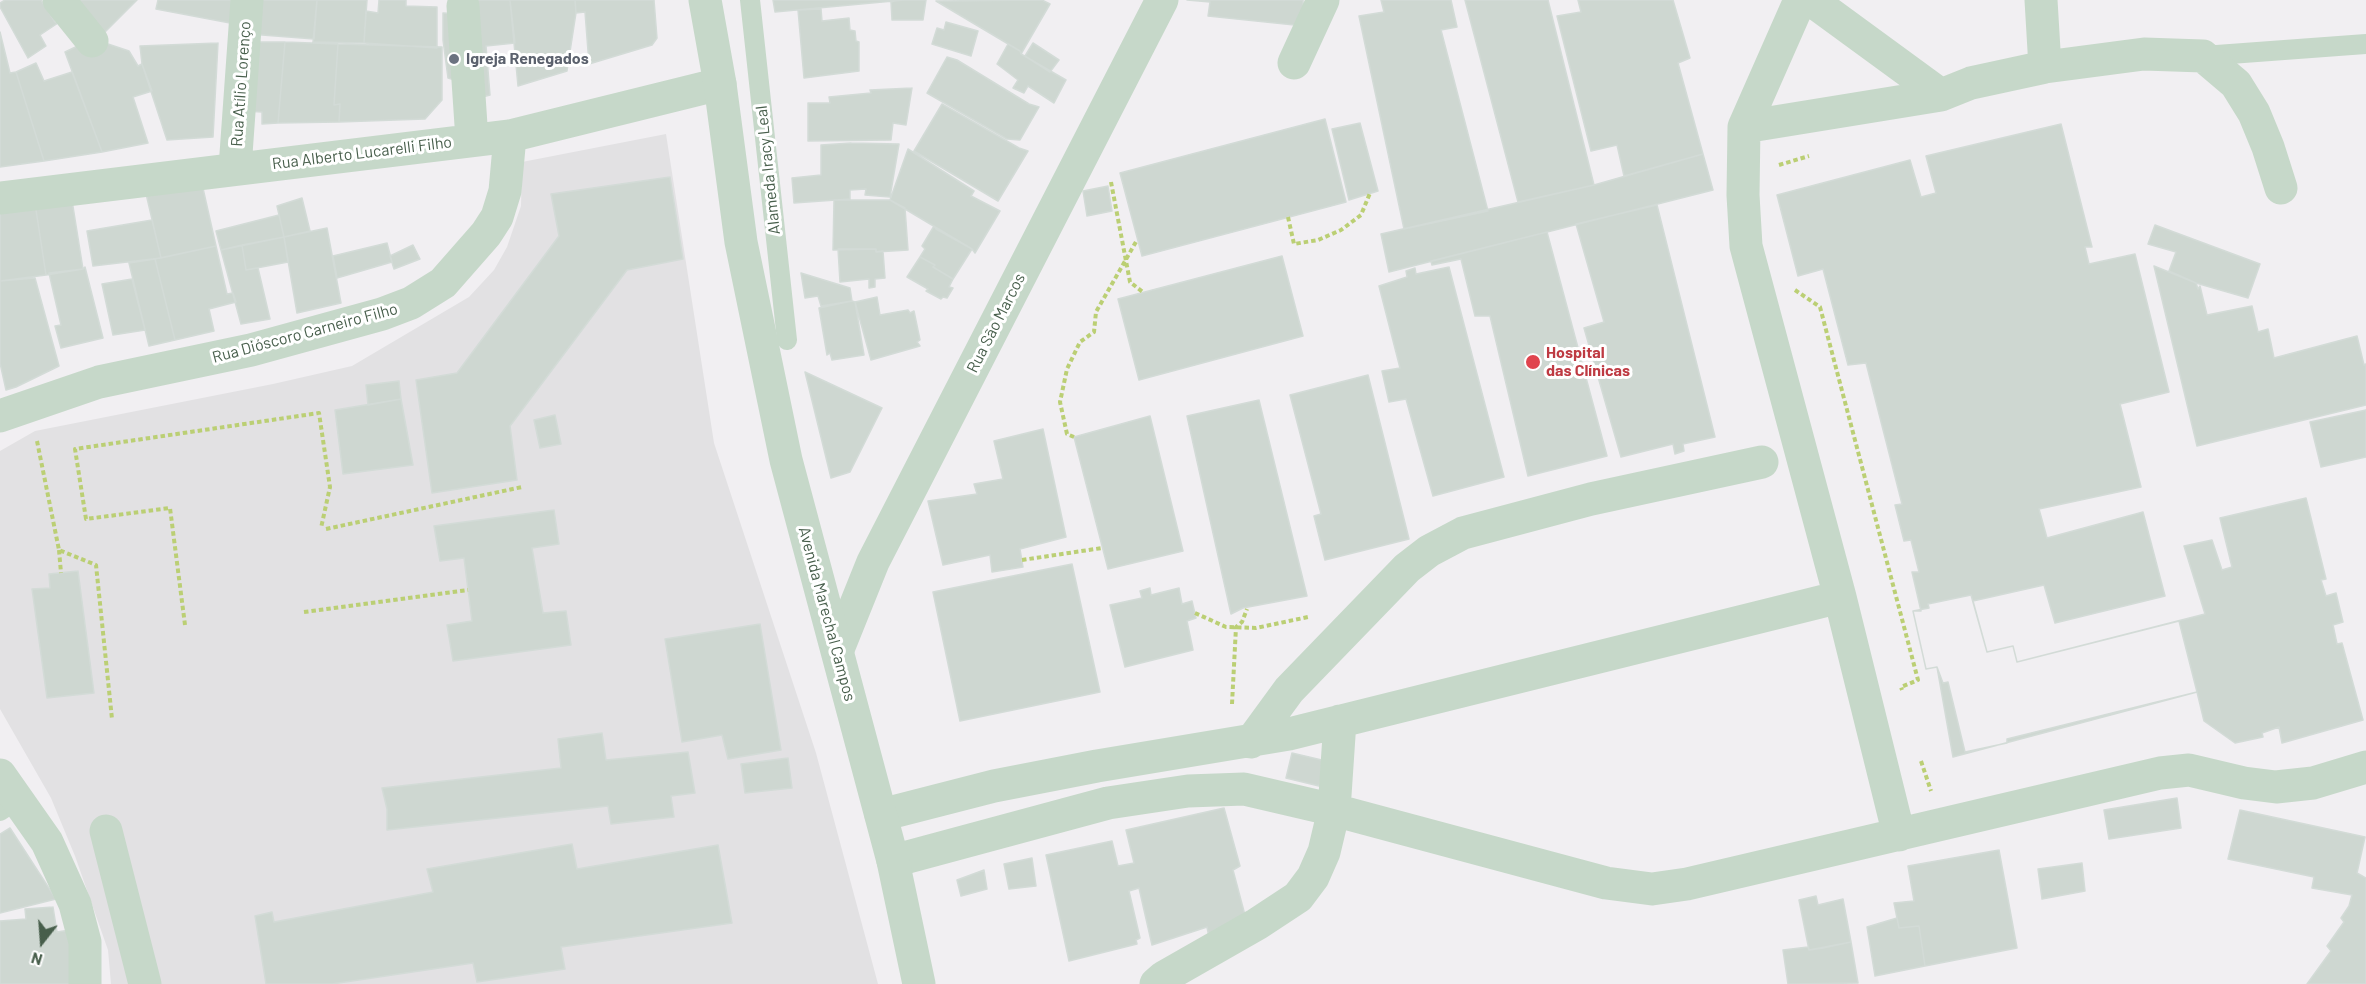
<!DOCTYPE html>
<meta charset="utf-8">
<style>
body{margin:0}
#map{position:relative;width:2366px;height:984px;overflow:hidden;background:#f1eff2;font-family:Barlow,sans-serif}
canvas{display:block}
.north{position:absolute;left:12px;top:912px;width:60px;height:60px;-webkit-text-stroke:4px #fff;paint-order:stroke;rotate:197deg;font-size:16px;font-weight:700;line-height:24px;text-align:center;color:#475e4b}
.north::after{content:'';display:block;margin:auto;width:21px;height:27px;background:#475e4b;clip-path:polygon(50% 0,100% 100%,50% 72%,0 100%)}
</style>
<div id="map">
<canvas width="2366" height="984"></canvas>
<div class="north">N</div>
</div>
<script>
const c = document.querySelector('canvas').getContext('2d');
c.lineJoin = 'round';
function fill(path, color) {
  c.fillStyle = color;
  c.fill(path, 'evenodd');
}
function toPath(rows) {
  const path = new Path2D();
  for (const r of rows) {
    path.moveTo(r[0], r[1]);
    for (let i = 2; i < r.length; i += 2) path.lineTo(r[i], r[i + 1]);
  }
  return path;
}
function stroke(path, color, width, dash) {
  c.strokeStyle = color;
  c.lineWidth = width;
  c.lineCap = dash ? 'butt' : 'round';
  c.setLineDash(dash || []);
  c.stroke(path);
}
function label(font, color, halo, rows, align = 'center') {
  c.font = font + ' Barlow,sans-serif';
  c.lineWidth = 6;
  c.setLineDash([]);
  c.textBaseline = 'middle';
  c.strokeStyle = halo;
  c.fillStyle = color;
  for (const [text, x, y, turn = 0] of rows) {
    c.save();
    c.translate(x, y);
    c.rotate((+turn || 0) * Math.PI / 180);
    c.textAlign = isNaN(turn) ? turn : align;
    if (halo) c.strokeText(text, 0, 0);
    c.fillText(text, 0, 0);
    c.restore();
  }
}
fill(toPath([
 [666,134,714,443,816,753,878,984,111,984,108,950,75,856,51,798,0,709,0,451,35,431,273,384,352,366,469,297,494,270,507,247,521,206,522,162]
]), '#e2e1e3');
const building = toPath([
 [5,0,41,0,55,22,58,23,40,35,46,46,28,58,0,7,0,3,5,0],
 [68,0,137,0,103,34,68,0],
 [158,0,233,0,230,23,156,9,158,0],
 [252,0,317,0,314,39,249,34,252,0],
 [317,0,367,0,364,43,313,42,317,0],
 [379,0,406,0,406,6,437,7,437,48,364,43,366,11,378,13,379,0],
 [467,0,510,0,515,43,486,46,490,95,475,99,467,0],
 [510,0,575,0,576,13,567,71,518,86,510,0],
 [575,0,654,0,657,38,652,45,589,64,585,12,576,13,575,0],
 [773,0,904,0,775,12,773,0],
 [897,0,926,0,923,20,892,20,891,2,897,0],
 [1042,0,1050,4,1021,54,1020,51,936,1,1042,0],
 [1187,0,1303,0,1304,26,1208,16,1210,2,1187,0],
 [1381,0,1451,0,1457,27,1441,30,1488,211,1404,229,1359,16,1384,12,1381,0],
 [1465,0,1548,0,1594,185,1518,202,1465,0],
 [1578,0,1673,0,1690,58,1678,63,1703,154,1624,176,1617,145,1591,151,1557,16,1581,12,1578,0],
 [821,9,822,21,849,18,850,30,855,31,856,41,859,42,859,71,804,78,798,10,821,9],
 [443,13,459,14,465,83,448,78,443,40,443,13],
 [946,22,978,31,971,56,932,44,937,28,944,30,946,22],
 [0,32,10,73,16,72,44,161,0,167,0,32],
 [251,42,285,42,278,123,262,124,262,112,244,111,251,42],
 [285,42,338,44,334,105,340,104,339,122,278,123,285,42],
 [84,43,108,44,129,51,138,66,142,64,152,91,133,97,148,143,102,152,65,52,84,43],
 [218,43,213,137,167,140,142,64,140,46,218,43],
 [1033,43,1059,60,1050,72,1025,56,1033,43],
 [338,44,442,47,442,100,425,119,339,122,340,104,334,105,338,44],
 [1008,44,1020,51,1021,54,1066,80,1054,103,1028,86,1024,93,1013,88,1018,80,997,64,1008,44],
 [947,57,957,60,1029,104,1039,107,1020,140,1007,139,927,93,947,57],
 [36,63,44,81,72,72,102,152,44,161,16,72,36,63],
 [912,88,906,125,893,123,891,140,808,141,808,103,830,103,829,97,871,93,870,90,912,88],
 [942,104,1019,148,1028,151,998,201,914,151,942,104],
 [1325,119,1346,202,1142,256,1120,173,1325,119],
 [1360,123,1378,191,1349,200,1332,129,1360,123],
 [2061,124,2092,247,2085,247,2089,264,2135,254,2169,392,2120,404,2141,487,2039,509,2047,538,2143,512,2165,596,2055,623,2044,585,1973,601,1987,652,2013,646,2017,662,2205,614,2184,546,2212,540,2222,570,2232,567,2220,518,2306,498,2326,579,2321,580,2326,596,2336,593,2343,622,2333,625,2337,644,2342,643,2363,720,2282,743,2279,727,2262,733,2263,737,2235,743,2204,721,2197,692,1953,757,1937,667,1926,669,1913,611,1921,611,1912,572,1919,572,1911,540,1904,541,1895,505,1902,504,1866,363,1848,365,1823,269,1798,276,1777,195,1910,160,1921,197,1936,193,1926,156,2061,124],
 [851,143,899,144,890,197,865,195,866,189,850,190,850,199,794,203,792,178,821,175,821,145,851,143],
 [908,149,974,191,971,196,1000,211,975,253,972,249,890,200,908,149],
 [1703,154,1713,190,1389,272,1381,234,1594,185,1703,154],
 [200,175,216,246,161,258,144,185,200,175],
 [670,177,683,259,627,270,510,426,517,480,432,493,416,380,457,373,559,236,551,194,670,177],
 [1108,186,1112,211,1087,216,1083,191,1108,186],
 [71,194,83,269,46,275,34,197,71,194],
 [34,197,46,275,0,281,0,203,34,197],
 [302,198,310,231,284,237,277,206,302,198],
 [834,200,890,200,905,208,908,250,876,252,876,249,833,250,834,200],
 [1657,205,1715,437,1683,444,1684,451,1675,454,1673,444,1621,457,1584,328,1604,322,1576,224,1657,205],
 [279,215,284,237,221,250,216,231,279,215],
 [152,220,161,258,93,266,87,231,152,220],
 [2155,225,2260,264,2248,298,2196,283,2169,271,2176,252,2148,244,2155,225],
 [934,226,936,229,972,249,953,279,933,267,935,265,920,257,925,249,922,246,934,226],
 [327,228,341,303,297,313,284,237,327,228],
 [1547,232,1607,456,1528,476,1490,316,1475,316,1461,259,1432,265,1431,261,1547,232],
 [284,237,288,262,246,270,242,245,284,237],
 [387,243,392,262,337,278,333,256,387,243],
 [242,245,246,270,258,268,270,319,241,324,221,250,242,245],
 [413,245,420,259,394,269,390,256,413,245],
 [216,246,227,294,233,293,236,302,209,309,214,331,175,340,155,259,216,246],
 [838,249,876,249,876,252,883,251,885,278,875,279,875,287,869,288,869,279,840,282,838,249],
 [1282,256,1303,336,1139,380,1118,299,1282,256],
 [920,257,935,265,933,267,953,279,949,287,953,288,947,298,943,297,941,299,926,291,928,289,907,277,920,257],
 [155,259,175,340,149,346,129,263,155,259],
 [2154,266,2196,283,2198,289,2200,286,2207,315,2252,306,2258,332,2268,329,2274,358,2357,336,2364,365,2366,364,2366,405,2197,446,2154,266],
 [85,267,103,338,61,348,55,326,61,325,49,273,83,269,85,267],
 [1449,267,1504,477,1433,496,1406,399,1389,402,1382,371,1400,368,1379,286,1407,277,1406,271,1415,268,1416,274,1449,267],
 [801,273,850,288,852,301,821,306,818,296,805,298,801,273],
 [35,278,59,366,16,387,6,390,0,363,0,281,35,278],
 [132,279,145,330,113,335,102,284,132,279],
 [877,297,880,315,908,310,910,313,914,311,920,340,917,342,920,346,871,360,855,302,877,297],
 [852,301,855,302,864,355,832,360,830,353,827,355,819,308,852,301],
 [805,372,882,408,850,472,831,478,805,372],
 [1368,375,1409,539,1325,560,1314,516,1321,514,1290,395,1368,375],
 [399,381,401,399,368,405,366,385,399,381],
 [401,399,413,465,343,474,335,410,401,399],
 [1259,400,1307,596,1243,608,1231,614,1187,416,1259,400],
 [2366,410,2366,457,2321,467,2310,422,2366,410],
 [555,415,561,444,540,448,534,420,555,415],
 [1150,416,1183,551,1108,569,1074,437,1150,416],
 [1043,429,1066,537,1020,549,1023,567,992,572,990,555,943,565,928,501,977,494,974,484,1003,479,994,441,1043,429],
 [554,510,559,544,532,548,543,613,566,611,571,645,453,661,447,625,472,621,464,558,440,561,434,526,554,510],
 [1072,564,1100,692,960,721,933,592,1072,564],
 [78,571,94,693,47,698,32,589,50,588,49,574,78,571],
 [1150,588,1151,595,1179,588,1182,604,1192,601,1196,618,1187,621,1193,650,1125,667,1110,605,1142,598,1140,591,1150,588],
 [1971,595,1987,652,2013,646,2017,662,2179,621,2197,692,2007,739,2007,743,1965,752,1948,682,1943,683,1937,667,1926,669,1913,611,1929,608,1928,604,1971,595],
 [760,624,781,750,728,759,722,735,682,742,665,639,760,624],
 [602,733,606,760,688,752,695,793,671,796,674,817,611,824,608,806,387,830,387,809,382,788,561,768,558,739,602,733],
 [1292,753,1326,761,1319,786,1286,778,1292,753],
 [788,758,792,788,745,793,741,764,788,758],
 [2177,798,2181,828,2109,839,2104,810,2177,798],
 [1224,808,1240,866,1233,870,1246,919,1210,943,1207,927,1152,945,1139,888,1129,891,1140,938,1136,940,1137,944,1069,961,1046,855,1112,841,1118,866,1134,863,1126,830,1224,808],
 [2240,810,2365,837,2357,873,2366,878,2366,984,2307,984,2331,951,2327,946,2344,922,2341,918,2349,906,2352,895,2312,888,2314,877,2228,859,2240,810],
 [10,828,56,899,0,913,0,834,10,828],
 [572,844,577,869,718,845,732,923,561,947,565,969,477,982,473,963,332,984,266,984,255,916,272,912,274,922,428,893,433,892,427,869,572,844],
 [1999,850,2017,948,1925,966,1919,926,1899,928,1894,903,1914,901,1908,866,1999,850],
 [1032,858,1036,886,1009,889,1004,864,1032,858],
 [2082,863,2085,891,2042,899,2038,869,2082,863],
 [984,870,987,889,961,896,957,880,984,870],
 [1816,896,1818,905,1843,899,1851,942,1809,950,1799,900,1816,896],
 [53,907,57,932,70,930,79,984,0,984,0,921,26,919,25,909,53,907],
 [1897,918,1899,928,1919,926,1925,966,1875,976,1867,927,1897,918],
 [1851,942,1858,983,1788,984,1783,950,1808,947,1809,950,1823,948,1851,942]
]);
fill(building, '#ced7d1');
stroke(building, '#d3dbd7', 1.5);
stroke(toPath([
 [1779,165,1809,156],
 [1111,182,1130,282,1144,293],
 [1288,217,1294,244,1318,240,1341,230,1361,215,1370,193],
 [1795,290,1820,307,1918,680,1901,687,1902,690],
 [1074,437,1067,434,1060,402,1067,369,1080,342,1094,332,1096,312,1137,240],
 [37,441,59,550,96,565,112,719],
 [326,529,522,487],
 [59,550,61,573],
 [1022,560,1102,548],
 [304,612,468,590],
 [1195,613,1226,627,1256,628,1308,617],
 [185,625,170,508,86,519,75,449,319,413,330,487,321,528],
 [1232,704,1236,627,1242,622,1247,609],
 [1921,761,1931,791]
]), '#bbcf74', 4, [4.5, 3]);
stroke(toPath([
 [750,0,787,340],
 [2203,56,2366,44],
 [0,811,18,799]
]), '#c6d8c9', 20);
stroke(toPath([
 [59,0,92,41],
 [1800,0,1744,127,1743,195,1746,246,1840,597,1899,835],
 [1811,0,1941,95],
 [2041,0,2045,67],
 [463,6,472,140],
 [1294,63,1323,0],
 [1744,127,1941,95,1971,83,2045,67,2144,54,2203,56,2236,84,2254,113,2268,147,2281,188],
 [235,168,247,0],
 [0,198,510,136,720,84],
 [0,416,99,382,251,350,382,314,411,303,443,283,486,234,497,217,505,191,510,136],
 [838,649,873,562,1162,0],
 [1251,742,1289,690,1407,568,1429,551,1463,533,1591,499,1762,462],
 [0,775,47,842,75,904,85,942,85,984],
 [881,815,994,786,1097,766,1289,734,1840,597],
 [106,831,145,984],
 [893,861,1108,803,1188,791,1244,789,1334,810,1606,883,1652,889,1687,884,2160,773,2189,770,2244,783,2276,787,2313,783,2366,767],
 [1156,984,1164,977,1257,924,1298,897,1313,877,1324,852,1334,810,1340,721]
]), '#c6d8c9', 33);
stroke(toPath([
 [705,0,720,84,741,242,786,460,893,861,919,984]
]), '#c6d8c9', 33);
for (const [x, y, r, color] of [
 [454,59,6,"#6b7280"],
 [1533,362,8,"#e0444e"]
]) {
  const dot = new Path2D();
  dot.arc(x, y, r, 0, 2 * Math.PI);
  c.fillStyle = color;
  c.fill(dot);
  stroke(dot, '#fff', 2);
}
label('bold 16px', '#5b616d', '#fff', [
 ["Igreja Renegados",466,59]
], 'left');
label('16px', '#475e4b', '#fff', [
 ["Rua Atílio Lorenço",241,84,-86],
 ["Rua Alberto Lucarelli Filho",362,153,-7],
 ["Alameda Iracy Leal",768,170,-96],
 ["Rua São Marcos",996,323,-63],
 ["Rua Dióscoro Carneiro Filho",305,333,-15],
 ["Avenida Marechal Campos",827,614,75]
]);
label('bold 16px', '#be3a42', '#fff', [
 ["Hospital",1546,353],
 ["das Clínicas",1546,371]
], 'left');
</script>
